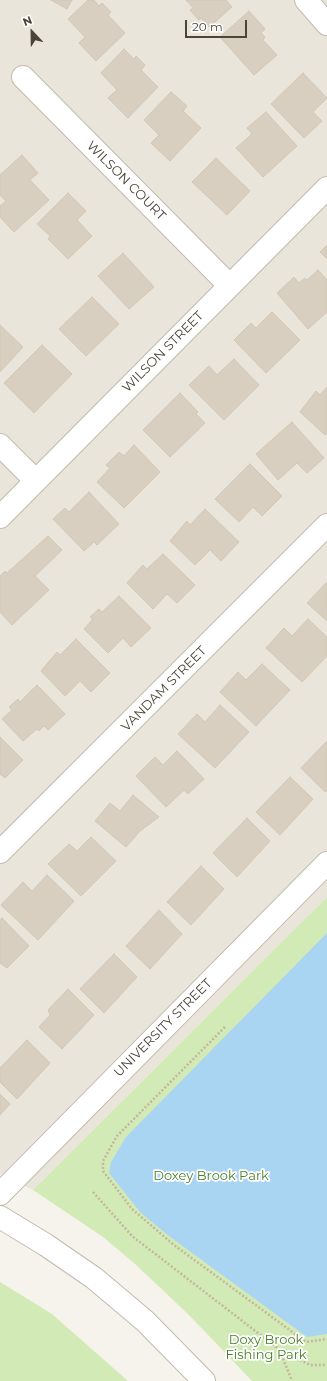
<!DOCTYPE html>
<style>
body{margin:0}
#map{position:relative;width:327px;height:1381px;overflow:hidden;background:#f6f3ec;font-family:Montserrat,sans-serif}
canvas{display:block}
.north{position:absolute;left:12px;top:12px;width:40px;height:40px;-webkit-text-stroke:3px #fff;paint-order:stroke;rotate:338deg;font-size:11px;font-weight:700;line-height:16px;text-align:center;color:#4b4439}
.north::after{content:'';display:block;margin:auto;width:14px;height:18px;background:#4b4439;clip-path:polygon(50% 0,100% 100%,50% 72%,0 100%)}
.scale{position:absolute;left:185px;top:20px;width:62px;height:18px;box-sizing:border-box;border:2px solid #4b4439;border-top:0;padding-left:5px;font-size:12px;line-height:14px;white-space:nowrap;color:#4b4439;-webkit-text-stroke:3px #fff;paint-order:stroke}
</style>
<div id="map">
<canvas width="327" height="1381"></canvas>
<div class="north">N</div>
<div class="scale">20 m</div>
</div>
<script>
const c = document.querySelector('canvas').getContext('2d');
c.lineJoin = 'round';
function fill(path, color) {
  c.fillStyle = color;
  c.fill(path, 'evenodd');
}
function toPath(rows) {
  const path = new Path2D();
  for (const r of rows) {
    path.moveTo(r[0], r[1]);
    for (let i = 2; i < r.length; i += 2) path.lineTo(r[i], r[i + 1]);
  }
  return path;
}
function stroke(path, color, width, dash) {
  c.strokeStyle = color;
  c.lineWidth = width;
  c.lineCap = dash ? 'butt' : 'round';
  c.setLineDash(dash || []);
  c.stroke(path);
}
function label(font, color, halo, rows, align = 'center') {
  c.font = font + ' Montserrat,sans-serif';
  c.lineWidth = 3.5;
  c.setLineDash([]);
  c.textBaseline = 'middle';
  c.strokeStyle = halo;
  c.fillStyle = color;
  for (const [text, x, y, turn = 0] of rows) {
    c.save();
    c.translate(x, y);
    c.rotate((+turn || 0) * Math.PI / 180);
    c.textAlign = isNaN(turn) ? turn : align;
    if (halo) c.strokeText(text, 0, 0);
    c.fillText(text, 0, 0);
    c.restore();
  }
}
fill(toPath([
 [0,0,327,0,327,897,33,1190,0,1174]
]), '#eae5da');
fill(toPath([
 [327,897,327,1381,252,1381,189,1315,134,1263,103,1237,33,1190],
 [0,1282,52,1314,128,1381,0,1381]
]), '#d2eab5');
fill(toPath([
 [327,933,327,1334,307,1337,169,1236,141,1213,109,1173,111,1162,126,1137]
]), '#a9d4f2');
const building = toPath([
 [51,0,72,0,67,9,51,0],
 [88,0,94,0,99,6,102,3,111,12,108,15,125,33,96,61,79,43,85,37,68,19,88,0],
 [186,0,226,0,232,7,209,27,201,18,199,20,190,10,193,8,186,0],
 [249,11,265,29,261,33,265,37,263,40,277,55,254,75,220,37,249,11],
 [124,49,134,59,136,56,145,65,141,70,158,87,128,118,108,98,117,90,101,73,124,49],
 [303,73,327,98,313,112,322,121,304,138,271,104,303,73],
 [171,92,187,106,183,111,201,128,170,161,151,143,159,135,144,120,171,92],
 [266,112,297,146,263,177,236,148,252,134,247,128,266,112],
 [22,155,38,173,30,180,49,200,14,232,0,217,0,206,6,201,0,195,0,175,22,155],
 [216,158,250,191,227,215,192,182,216,158],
 [68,193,86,211,77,220,92,236,68,259,48,239,50,236,37,224,68,193],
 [327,245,327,259,320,252,327,245],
 [123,253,154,287,129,309,98,276,123,253],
 [318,270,327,280,327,312,308,329,277,293,294,277,299,283,305,278,307,280,318,270],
 [92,297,119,324,86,356,59,329,92,297],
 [272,312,300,340,266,373,234,340,251,323,256,328,272,312],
 [0,325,23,347,0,372,0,325],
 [42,345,72,374,34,413,4,383,42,345],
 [234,359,259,385,224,420,189,385,209,366,217,375,234,359],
 [327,387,327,432,325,435,300,412,316,391,320,395,327,387],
 [180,393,198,412,196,414,205,423,170,457,143,430,180,393],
 [292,422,324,458,307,473,297,463,278,480,256,454,292,422],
 [134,445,160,472,124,508,97,482,110,468,106,465,119,452,124,456,134,445],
 [250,464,282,496,262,516,253,507,239,522,215,499,250,464],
 [89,492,119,524,97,545,94,542,84,551,53,519,65,508,69,512,89,492],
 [205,509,239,542,221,561,210,550,195,565,170,541,187,521,190,525,205,509],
 [48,536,62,550,35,576,49,590,12,625,0,612,0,576,5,571,7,573,48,536],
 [163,554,195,585,177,603,167,594,153,609,127,583,143,565,147,569,163,554],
 [326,583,327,585,327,621,307,603,326,583],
 [119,596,151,628,131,647,123,638,108,653,84,629,93,619,90,617,99,609,102,612,119,596],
 [308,619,327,637,327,656,302,682,266,648,284,628,292,636,308,619],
 [76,639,110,673,91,692,80,681,65,696,41,671,57,652,60,655,76,639],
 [262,664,290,690,256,726,220,692,238,672,246,680,262,664],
 [37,685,65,714,48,730,44,726,39,731,37,729,23,741,2,719,12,710,9,707,18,699,20,702,37,685],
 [220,705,249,732,215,768,178,734,197,714,205,722,220,705],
 [0,737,23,760,5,778,0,774,0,737],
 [327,741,327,790,325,792,301,768,327,741],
 [177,751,204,779,188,794,184,790,166,807,136,776,155,757,163,765,177,751],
 [290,777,313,799,280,835,256,812,290,777],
 [133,795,159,817,140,831,126,847,95,821,110,803,120,811,133,795],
 [247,818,270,841,237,877,213,853,247,818],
 [91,837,116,861,81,896,48,864,69,844,77,851,91,837],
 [201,866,224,889,191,925,167,902,201,866],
 [47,875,74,901,38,940,1,905,23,882,32,891,47,875],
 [159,910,182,934,150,969,126,946,159,910],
 [2,918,29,946,7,968,0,963,0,920,2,918],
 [114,954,137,977,104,1013,80,989,114,954],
 [68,989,94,1015,62,1049,39,1027,50,1015,48,1010,68,989],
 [27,1040,50,1063,17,1099,0,1082,0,1068,27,1040],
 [0,1094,10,1104,0,1115,0,1094]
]);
fill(building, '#d8cfc1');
stroke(building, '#d3c7b4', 1);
const minor = toPath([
 [306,0,327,24],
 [23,77,229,285],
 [0,445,35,480],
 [0,517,327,188],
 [0,852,327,525],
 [0,1194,327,863],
 [0,1217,46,1245,94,1278,145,1321,204,1381]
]);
stroke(minor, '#c2bbae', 24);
stroke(toPath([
 [225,1027,117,1136,103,1161,103,1171,132,1209,174,1245,306,1342,327,1339],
 [93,1192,132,1236,280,1350,310,1365,327,1365],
 [280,1351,292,1381]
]), '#c4b79f', 2.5, [2, 2]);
stroke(minor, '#fff', 22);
label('13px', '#4b4439', '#fff', [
 ["WILSON COURT",126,181,45],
 ["WILSON STREET",163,352,-45],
 ["VANDAM STREET",164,689,-45],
 ["UNIVERSITY STREET",163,1028,-45]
]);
label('13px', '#4a7f2a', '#fff', [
 ["Doxey Brook Park",211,1176],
 ["Doxy Brook",266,1340],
 ["Fishing Park",266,1355]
]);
</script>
